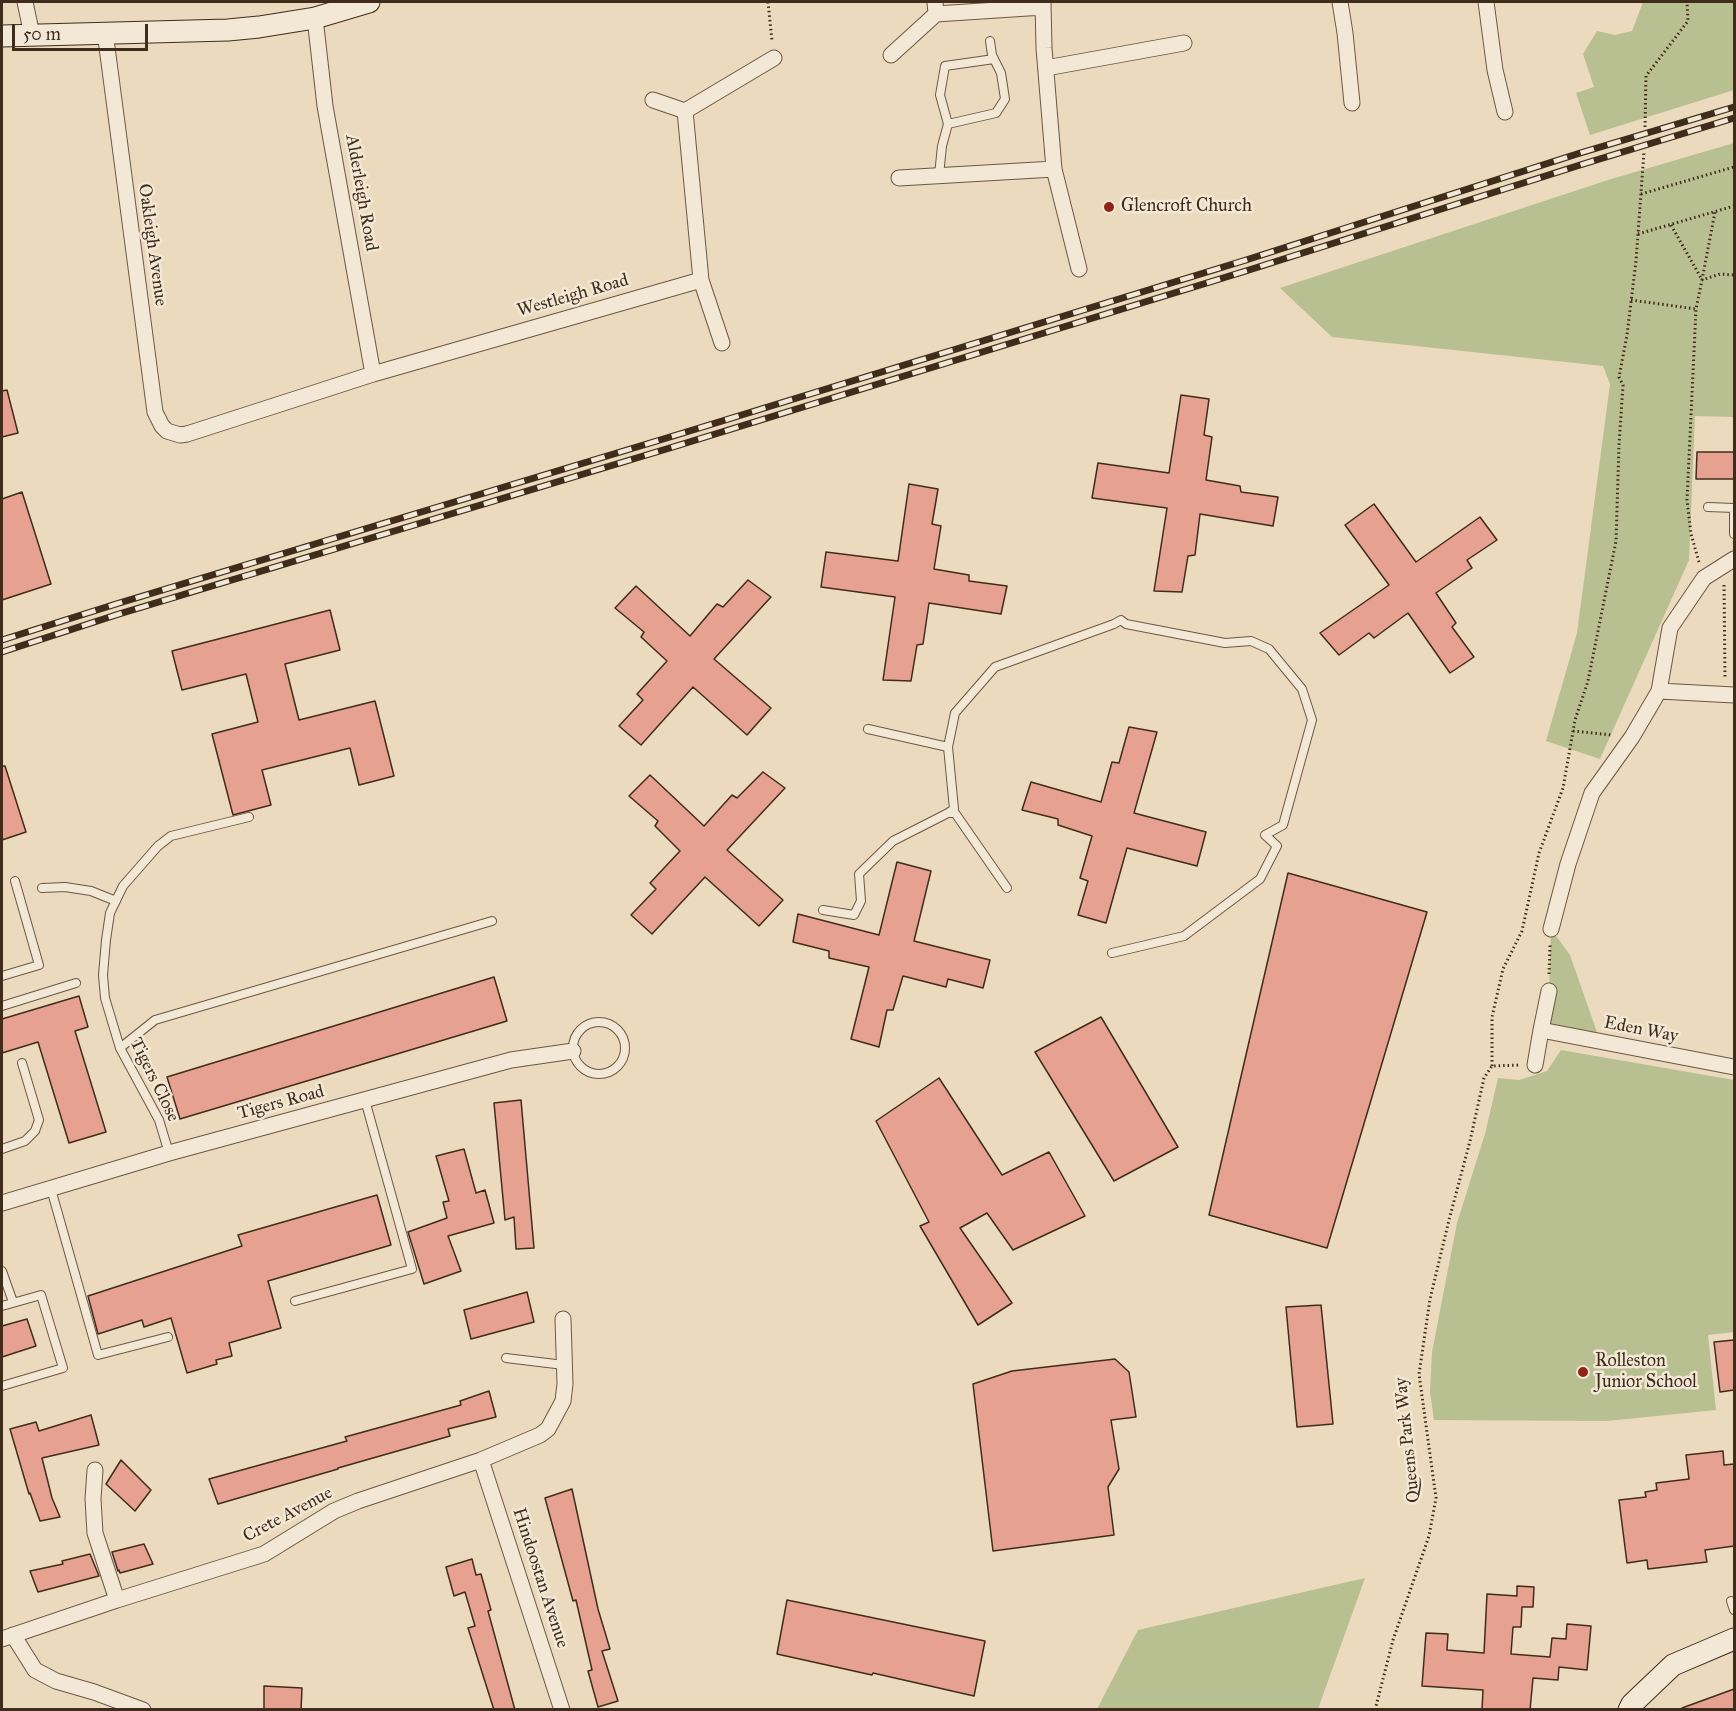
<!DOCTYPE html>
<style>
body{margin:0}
#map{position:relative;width:1736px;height:1711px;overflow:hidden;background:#ecdabe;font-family:"IM FELL Great Primer",serif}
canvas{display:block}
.frame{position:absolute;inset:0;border:3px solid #402c1b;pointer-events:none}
.scale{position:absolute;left:12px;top:24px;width:136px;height:27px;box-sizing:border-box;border:3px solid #402c1b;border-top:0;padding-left:8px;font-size:18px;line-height:21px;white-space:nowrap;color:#402c1b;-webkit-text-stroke:4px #f3e7d5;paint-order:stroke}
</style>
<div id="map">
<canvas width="1736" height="1711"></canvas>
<div class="frame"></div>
<div class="scale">50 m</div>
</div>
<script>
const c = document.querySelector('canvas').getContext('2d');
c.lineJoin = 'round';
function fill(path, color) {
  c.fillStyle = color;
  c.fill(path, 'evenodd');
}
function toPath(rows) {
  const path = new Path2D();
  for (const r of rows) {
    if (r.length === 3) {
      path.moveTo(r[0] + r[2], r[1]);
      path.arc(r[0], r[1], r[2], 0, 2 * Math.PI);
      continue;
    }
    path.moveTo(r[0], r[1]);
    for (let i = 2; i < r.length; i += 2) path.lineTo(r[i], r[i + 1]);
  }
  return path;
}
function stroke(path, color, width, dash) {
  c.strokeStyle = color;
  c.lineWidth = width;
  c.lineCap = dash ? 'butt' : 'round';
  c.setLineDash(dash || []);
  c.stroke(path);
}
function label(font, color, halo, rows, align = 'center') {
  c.font = font + ' "IM FELL Great Primer",serif';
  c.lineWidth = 5;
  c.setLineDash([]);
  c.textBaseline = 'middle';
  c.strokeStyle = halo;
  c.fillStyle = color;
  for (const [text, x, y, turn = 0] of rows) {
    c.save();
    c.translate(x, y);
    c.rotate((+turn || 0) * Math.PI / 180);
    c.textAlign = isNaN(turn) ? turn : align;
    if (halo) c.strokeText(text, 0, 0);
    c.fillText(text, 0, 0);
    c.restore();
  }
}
fill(toPath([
 [1643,2,1734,2,1734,90,1590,135,1576,93,1594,87,1583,54,1597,31,1615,35,1632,31],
 [1734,143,1734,417,1695,416,1689,560,1600,759,1546,741,1577,633,1610,384,1603,366,1332,337,1280,288,1608,180],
 [1551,929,1570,955,1598,1035,1541,1030,1549,991],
 [1561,1050,1734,1080,1734,1332,1708,1335,1716,1410,1607,1421,1434,1420,1430,1392,1432,1352,1457,1223,1485,1134,1498,1078,1519,1080,1547,1071],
 [1365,1578,1318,1709,1097,1709,1138,1630]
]), '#b8bf91');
const building = toPath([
 [7,390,18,433,2,437,2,391,7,390],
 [1181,395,1209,399,1204,435,1212,437,1206,480,1240,486,1241,492,1278,497,1273,526,1200,514,1195,555,1188,556,1182,592,1154,591,1167,508,1092,498,1098,463,1169,473,1181,395],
 [1697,452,1734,452,1734,479,1696,479,1697,452],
 [909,484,938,489,932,524,941,526,934,569,969,575,969,581,1007,586,1001,614,929,603,923,644,917,645,911,681,883,680,895,597,821,587,826,552,898,561,909,484],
 [22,492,51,584,2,600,2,499,22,492],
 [1374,504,1416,562,1480,517,1497,540,1467,560,1472,568,1436,593,1456,623,1452,627,1474,657,1450,673,1408,613,1374,638,1369,633,1339,655,1320,633,1389,585,1345,525,1374,504],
 [748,580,771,597,714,659,771,708,747,735,693,687,641,745,619,726,643,700,637,694,667,661,641,637,644,632,615,608,636,586,690,636,717,604,723,607,748,580],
 [330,610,340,650,285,664,299,720,375,701,394,776,359,785,350,748,262,770,271,805,233,815,212,734,258,722,246,674,182,690,172,651,330,610],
 [1129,727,1157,732,1134,813,1206,832,1197,866,1127,848,1106,923,1078,915,1088,881,1080,878,1092,836,1058,825,1058,819,1022,810,1031,782,1101,802,1112,762,1119,763,1129,727],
 [2,766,5,766,26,832,2,840,2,766],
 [763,772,785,788,727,850,783,900,759,926,705,877,652,934,631,915,656,889,650,883,680,851,655,826,658,821,629,796,650,775,704,826,732,795,737,798,763,772],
 [897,862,931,871,914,941,990,960,983,988,948,979,946,987,903,976,893,1010,887,1010,879,1047,851,1039,869,967,829,958,829,951,793,942,798,914,879,935,897,862],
 [1288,873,1427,912,1327,1248,1209,1215,1288,873],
 [494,977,507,1021,180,1119,167,1077,494,977],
 [79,996,88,1027,75,1031,106,1132,69,1143,38,1042,2,1053,2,1019,79,996],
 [1101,1017,1178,1147,1114,1181,1035,1052,1101,1017],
 [939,1078,1002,1175,1049,1152,1085,1216,1013,1250,987,1213,960,1228,1012,1303,978,1325,920,1226,929,1222,876,1121,939,1078],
 [521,1100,534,1248,516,1249,514,1217,505,1220,494,1103,521,1100],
 [464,1149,476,1193,485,1190,494,1223,448,1236,461,1271,424,1284,408,1232,447,1218,443,1202,449,1201,436,1156,464,1149],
 [377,1195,391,1245,268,1281,281,1328,229,1343,232,1356,216,1360,217,1364,187,1373,171,1318,144,1327,142,1320,98,1334,88,1296,242,1246,238,1235,377,1195],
 [527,1292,534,1322,471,1339,464,1310,527,1292],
 [1321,1305,1333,1424,1297,1427,1286,1307,1321,1305],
 [27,1319,36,1346,2,1357,2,1326,27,1319],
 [1734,1340,1734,1390,1720,1392,1714,1342,1734,1340],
 [1115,1359,1129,1372,1136,1417,1111,1420,1119,1469,1108,1487,1114,1535,993,1551,973,1384,1012,1371,1115,1359],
 [489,1391,496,1417,448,1429,450,1436,338,1468,338,1469,218,1504,209,1479,347,1441,345,1437,461,1405,460,1401,489,1391],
 [91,1415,99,1445,42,1458,52,1498,60,1517,40,1521,30,1493,29,1494,10,1429,36,1422,39,1431,91,1415],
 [1723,1451,1724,1465,1734,1464,1734,1546,1705,1550,1707,1562,1648,1569,1647,1560,1627,1563,1619,1500,1646,1497,1645,1492,1657,1490,1656,1483,1689,1479,1686,1455,1723,1451],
 [121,1460,151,1490,135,1511,106,1484,121,1460],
 [572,1489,598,1609,610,1649,602,1651,618,1701,598,1707,588,1671,592,1670,576,1600,573,1601,545,1498,572,1489],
 [144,1544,153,1564,120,1573,119,1570,118,1571,112,1552,144,1544],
 [90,1554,99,1576,38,1592,30,1571,63,1564,62,1561,90,1554],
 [472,1559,476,1575,481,1574,491,1610,488,1611,515,1710,494,1710,468,1628,475,1626,465,1592,454,1596,446,1567,472,1559],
 [1517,1586,1534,1587,1533,1607,1522,1607,1521,1627,1513,1627,1511,1654,1550,1657,1552,1638,1566,1639,1567,1624,1591,1626,1587,1670,1559,1667,1558,1680,1533,1678,1530,1710,1482,1710,1483,1690,1422,1686,1426,1633,1448,1634,1447,1650,1484,1653,1487,1594,1517,1596,1517,1586],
 [787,1600,985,1641,974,1696,873,1673,872,1675,777,1654,787,1600],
 [264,1686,302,1688,301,1710,264,1710,264,1686],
 [1734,1689,1734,1710,1683,1710,1682,1708,1734,1689]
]);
fill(building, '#e7a191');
stroke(building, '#402c1b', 1.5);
const lane = toPath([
 [948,124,940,95,945,66,994,59],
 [939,175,942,146,948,124,996,113,1005,99,1001,73,992,55,990,41],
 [1708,507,1734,508,1734,534],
 [868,729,948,747],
 [42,888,65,887,91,891,116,901],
 [1007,888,955,813,948,813,954,809,948,747,955,713,995,667,1114,624,1121,620,1126,624,1225,643,1251,641,1269,649,1302,689,1312,720,1283,825,1265,835,1277,846,1260,879,1184,936,1112,953],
 [823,910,854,915,861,901,859,874,893,841,948,813],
 [2,976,39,965,15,881],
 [2,1006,76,983],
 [599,1048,26],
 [120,1048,155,1020,492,921],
 [2,1149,25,1141,35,1131,39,1120,22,1063],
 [169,1153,159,1120,120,1048,105,998,103,975,106,940,110,913,123,886,158,846,171,836,249,817],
 [51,1189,98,1355,168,1337],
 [2,1271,13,1302],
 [295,1301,412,1269,365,1100],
 [2,1306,41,1295,63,1368,2,1386],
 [506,1358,564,1365],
 [1731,1601,1734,1610]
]);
const street = toPath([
 [25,2,32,35],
 [1043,2,1044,48,1054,169,1079,269],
 [1340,2,1345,33,1352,103],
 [1486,2,1495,70,1505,112],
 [936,14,1043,7],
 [315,18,325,106,373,374],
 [105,32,155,412,162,426,167,431,180,435,187,434,373,374,701,280,685,111,774,58],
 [891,55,936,14,935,2],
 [1046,68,1184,43],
 [653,100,685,111],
 [899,178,1054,169],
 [701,280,722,343],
 [1659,691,1734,695],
 [1551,929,1568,864,1592,793,1632,737,1659,691,1670,628,1704,578,1734,559],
 [1549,991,1541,1030,1734,1067],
 [1535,1065,1541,1030],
 [2,1203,169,1153,511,1060,573,1051],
 [481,1460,562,1710],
 [95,1470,93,1499,95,1533,117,1600],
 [13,1635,35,1670,56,1681,94,1692,143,1710],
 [2,1639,117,1600,264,1554,334,1511,358,1501,481,1460,540,1435,548,1429,563,1401,565,1384,563,1319]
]);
const secondary = toPath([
 [2,36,228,30,259,27,315,18,369,2],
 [1629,1710,1632,1704,1673,1665,1734,1639]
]);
stroke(lane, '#6b5844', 10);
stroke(street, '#6b5844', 17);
stroke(secondary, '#402c1b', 23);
stroke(toPath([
 [768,2,772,41],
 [1645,127,1646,76,1688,21,1687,2],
 [1641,194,1734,167],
 [1671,225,1701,278],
 [1638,234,1734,206],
 [1702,280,1715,212],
 [1631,300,1696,309],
 [1699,562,1691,534,1687,500,1696,309,1702,280,1720,274,1734,275],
 [1724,585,1725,677],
 [1573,731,1612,735],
 [1549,974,1550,945],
 [1492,1066,1492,1017,1503,969,1522,931,1539,853,1563,788,1575,720,1588,681,1616,541,1619,445,1623,385,1619,377,1627,335,1636,261,1644,152],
 [1375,1710,1393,1640,1429,1536,1436,1498,1419,1374,1430,1299,1449,1220,1470,1141,1484,1078,1492,1066,1521,1065]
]), '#402c1b', 3, [1.5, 3]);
stroke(lane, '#f3e7d5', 8);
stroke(street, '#f3e7d5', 15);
stroke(secondary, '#f3e7d5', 21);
const rail = toPath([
 [2,640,116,604,670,437,1246,260,1577,154,1734,107],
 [2,652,119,614,673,447,1249,270,1580,165,1734,118]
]);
stroke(rail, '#402c1b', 7);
stroke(rail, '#f3e7d5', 4.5, [14]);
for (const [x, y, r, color] of [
 [1109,207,6,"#8f2418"],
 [1583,1372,6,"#8f2418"]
]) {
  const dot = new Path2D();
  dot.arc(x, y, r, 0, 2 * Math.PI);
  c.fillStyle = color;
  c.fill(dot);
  stroke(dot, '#f3e7d5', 2);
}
label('18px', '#402c1b', '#f3e7d5', [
 ["Alderleigh Road",361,193,80],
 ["Oakleigh Avenue",152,245,82],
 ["Westleigh Road",573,296,-16],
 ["Eden Way",1641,1030,11],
 ["Tigers Close",154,1080,64],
 ["Tigers Road",281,1103,-15],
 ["Queens Park Way",1408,1440,-96],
 ["Crete Avenue",288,1515,-28],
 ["Hindoostan Avenue",540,1578,72]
]);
label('18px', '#402c1b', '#f3e7d5', [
 ["Glencroft Church",1121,207],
 ["Rolleston",1595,1362],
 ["Junior School",1595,1383]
], 'left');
</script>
